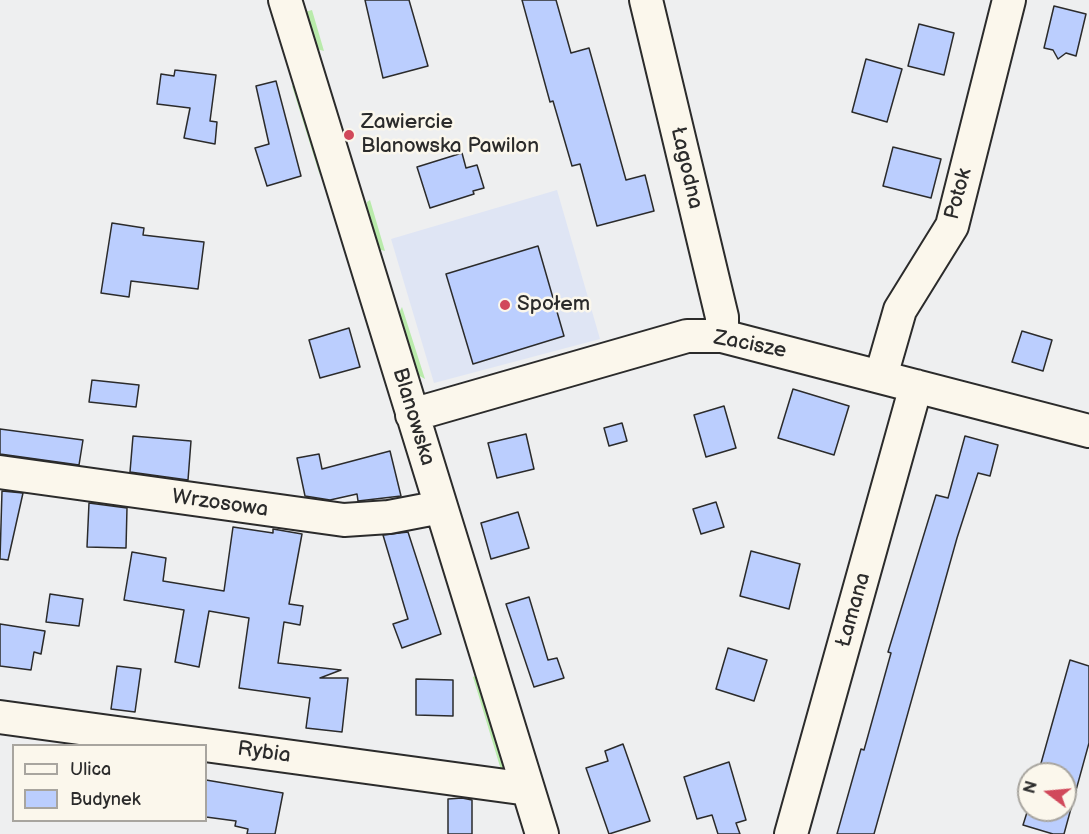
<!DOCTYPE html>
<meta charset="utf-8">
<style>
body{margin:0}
#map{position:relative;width:1089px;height:834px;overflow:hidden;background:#eeeff0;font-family:"Balsamiq Sans",sans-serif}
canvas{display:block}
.legend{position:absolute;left:12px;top:744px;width:195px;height:78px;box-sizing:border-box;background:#fbf7ec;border:2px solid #a8a59f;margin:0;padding:8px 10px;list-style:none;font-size:18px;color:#2b2b2b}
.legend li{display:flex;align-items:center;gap:12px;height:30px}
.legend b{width:30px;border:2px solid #a8a59f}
.north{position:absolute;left:1017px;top:762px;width:60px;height:60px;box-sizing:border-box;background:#fbf7ec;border:2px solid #a8a59f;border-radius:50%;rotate:286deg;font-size:16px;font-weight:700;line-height:24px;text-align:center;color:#2b2b2b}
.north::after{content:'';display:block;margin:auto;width:21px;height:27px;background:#d1495b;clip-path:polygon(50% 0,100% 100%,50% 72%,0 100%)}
</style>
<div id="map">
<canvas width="1089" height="834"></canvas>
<ul class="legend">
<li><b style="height:8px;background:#fbf7ec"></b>Ulica</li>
<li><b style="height:16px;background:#bbcefe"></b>Budynek</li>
</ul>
<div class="north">N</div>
</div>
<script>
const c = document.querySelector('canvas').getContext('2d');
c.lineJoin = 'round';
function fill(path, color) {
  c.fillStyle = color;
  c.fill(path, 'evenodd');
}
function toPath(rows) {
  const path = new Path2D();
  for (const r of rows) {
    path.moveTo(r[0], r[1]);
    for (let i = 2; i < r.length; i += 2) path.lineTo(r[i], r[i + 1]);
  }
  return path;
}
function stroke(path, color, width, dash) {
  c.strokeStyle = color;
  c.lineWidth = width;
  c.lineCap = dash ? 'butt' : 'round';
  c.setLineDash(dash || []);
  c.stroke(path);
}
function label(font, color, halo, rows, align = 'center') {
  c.font = font + ' "Balsamiq Sans",sans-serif';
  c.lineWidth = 5;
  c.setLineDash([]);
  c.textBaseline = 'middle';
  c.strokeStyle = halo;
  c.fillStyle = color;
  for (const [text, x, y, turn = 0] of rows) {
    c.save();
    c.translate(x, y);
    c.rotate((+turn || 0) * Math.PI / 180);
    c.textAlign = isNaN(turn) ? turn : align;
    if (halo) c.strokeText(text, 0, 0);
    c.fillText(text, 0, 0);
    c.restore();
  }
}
fill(toPath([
 [557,190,600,339,434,383,391,239]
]), '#dfe5f4');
fill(toPath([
 [312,10,324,51,317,49,305,12],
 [297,84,317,152,320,176,292,86],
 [370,200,385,251,381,250,368,222,367,202],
 [402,307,425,379,416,374,398,315],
 [478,675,504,758,505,767,501,770,473,677]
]), '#b9ebab');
const building = toPath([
 [365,0,409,0,428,66,383,78,365,0],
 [522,0,556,0,571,53,589,48,626,180,645,175,654,211,597,226,580,164,572,166,553,101,550,102,522,0],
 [1054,6,1086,14,1076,56,1066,53,1058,59,1053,50,1044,48,1054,6],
 [919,24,954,33,944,75,908,66,919,24],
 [866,59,902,69,887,122,852,112,866,59],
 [175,70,216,75,210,121,217,122,215,144,184,138,190,108,157,104,161,74,174,76,175,70],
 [276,81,301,176,267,186,255,148,269,144,256,86,276,81],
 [893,147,941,159,931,198,883,186,893,147],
 [462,153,466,168,477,165,484,188,473,191,474,194,430,208,417,167,462,153],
 [112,223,144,228,143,235,204,242,198,289,131,281,129,297,101,293,112,223],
 [538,246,564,336,473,364,446,274,538,246],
 [349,328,360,367,320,378,309,340,349,328],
 [1022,331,1052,340,1043,371,1012,362,1022,331],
 [92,380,139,385,136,407,89,402,92,380],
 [793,389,849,406,834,455,778,438,793,389],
 [724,406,736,448,706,457,694,415,724,406],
 [622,423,627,441,609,446,604,428,622,423],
 [0,429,83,440,79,465,0,454,0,429],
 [526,434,534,469,497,478,488,443,526,434],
 [133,436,191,441,188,480,130,472,133,436],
 [965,436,998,445,990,476,978,473,957,538,874,834,837,834,861,749,864,750,891,653,888,652,936,495,948,498,965,436],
 [390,451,401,496,358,501,357,494,330,500,305,496,297,458,319,454,322,469,390,451],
 [2,491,23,493,8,560,0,559,2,491],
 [716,502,724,527,701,534,693,509,716,502],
 [89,503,127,508,126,548,87,547,89,503],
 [518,512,529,548,491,559,481,523,518,512],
 [233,527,273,533,273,529,302,534,289,604,303,606,300,625,284,622,278,663,341,670,320,678,348,678,342,732,306,728,310,698,239,688,249,618,209,611,199,667,175,662,184,610,124,600,132,552,166,558,163,581,224,591,233,527],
 [408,532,441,634,402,648,393,624,408,619,383,535,408,532],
 [751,551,800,564,789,609,740,596,751,551],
 [50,594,83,599,79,626,46,622,50,594],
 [529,597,548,660,557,658,564,678,534,687,506,604,529,597],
 [0,624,45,631,41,654,34,652,31,670,0,666,0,624],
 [728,648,767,660,754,701,716,689,728,648],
 [1070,660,1089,666,1089,743,1064,834,1053,834,1023,825,1029,806,1029,810,1065,810,1065,774,1038,774,1070,660],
 [117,666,141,669,135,712,111,709,117,666],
 [416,679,453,680,453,716,416,715,416,679],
 [623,744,650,821,609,834,586,768,608,761,605,751,623,744],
 [729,762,746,820,736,823,740,834,718,834,712,815,697,819,684,777,729,762],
 [206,780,283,793,275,834,247,834,248,829,235,826,236,821,206,817,206,780],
 [462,798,472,800,472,834,448,834,448,799,462,798]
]);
fill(building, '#bbcefe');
stroke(building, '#2b2b2b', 1.5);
const minor = toPath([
 [285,0,542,834],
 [646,0,722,317,722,336],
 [881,376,900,310,952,226,1009,0],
 [412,415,687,336,722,336,1089,431],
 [0,472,344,520,389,517,441,507],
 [0,717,528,789],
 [791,834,916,386]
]);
stroke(minor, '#2b2b2b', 36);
stroke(minor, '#fbf7ec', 32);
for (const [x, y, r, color] of [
 [349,135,6,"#d1495b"],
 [505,305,6,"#d1495b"]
]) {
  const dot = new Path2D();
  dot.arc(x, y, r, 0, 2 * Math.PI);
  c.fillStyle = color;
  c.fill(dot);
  stroke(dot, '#fbf7ec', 2);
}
label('21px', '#2b2b2b', '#fbf7ec', [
 ["Zawiercie",361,123],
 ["Blanowska Pawilon",361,147],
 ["Społem",517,305]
], 'left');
label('21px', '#2b2b2b', '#fbf7ec', [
 ["Łagodna",686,168,77],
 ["Potok",959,194,-75],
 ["Zacisze",750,345,11],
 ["Blanowska",413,417,73],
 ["Wrzosowa",220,504,8],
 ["Łamana",854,610,-74],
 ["Rybia",264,753,8]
]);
</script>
